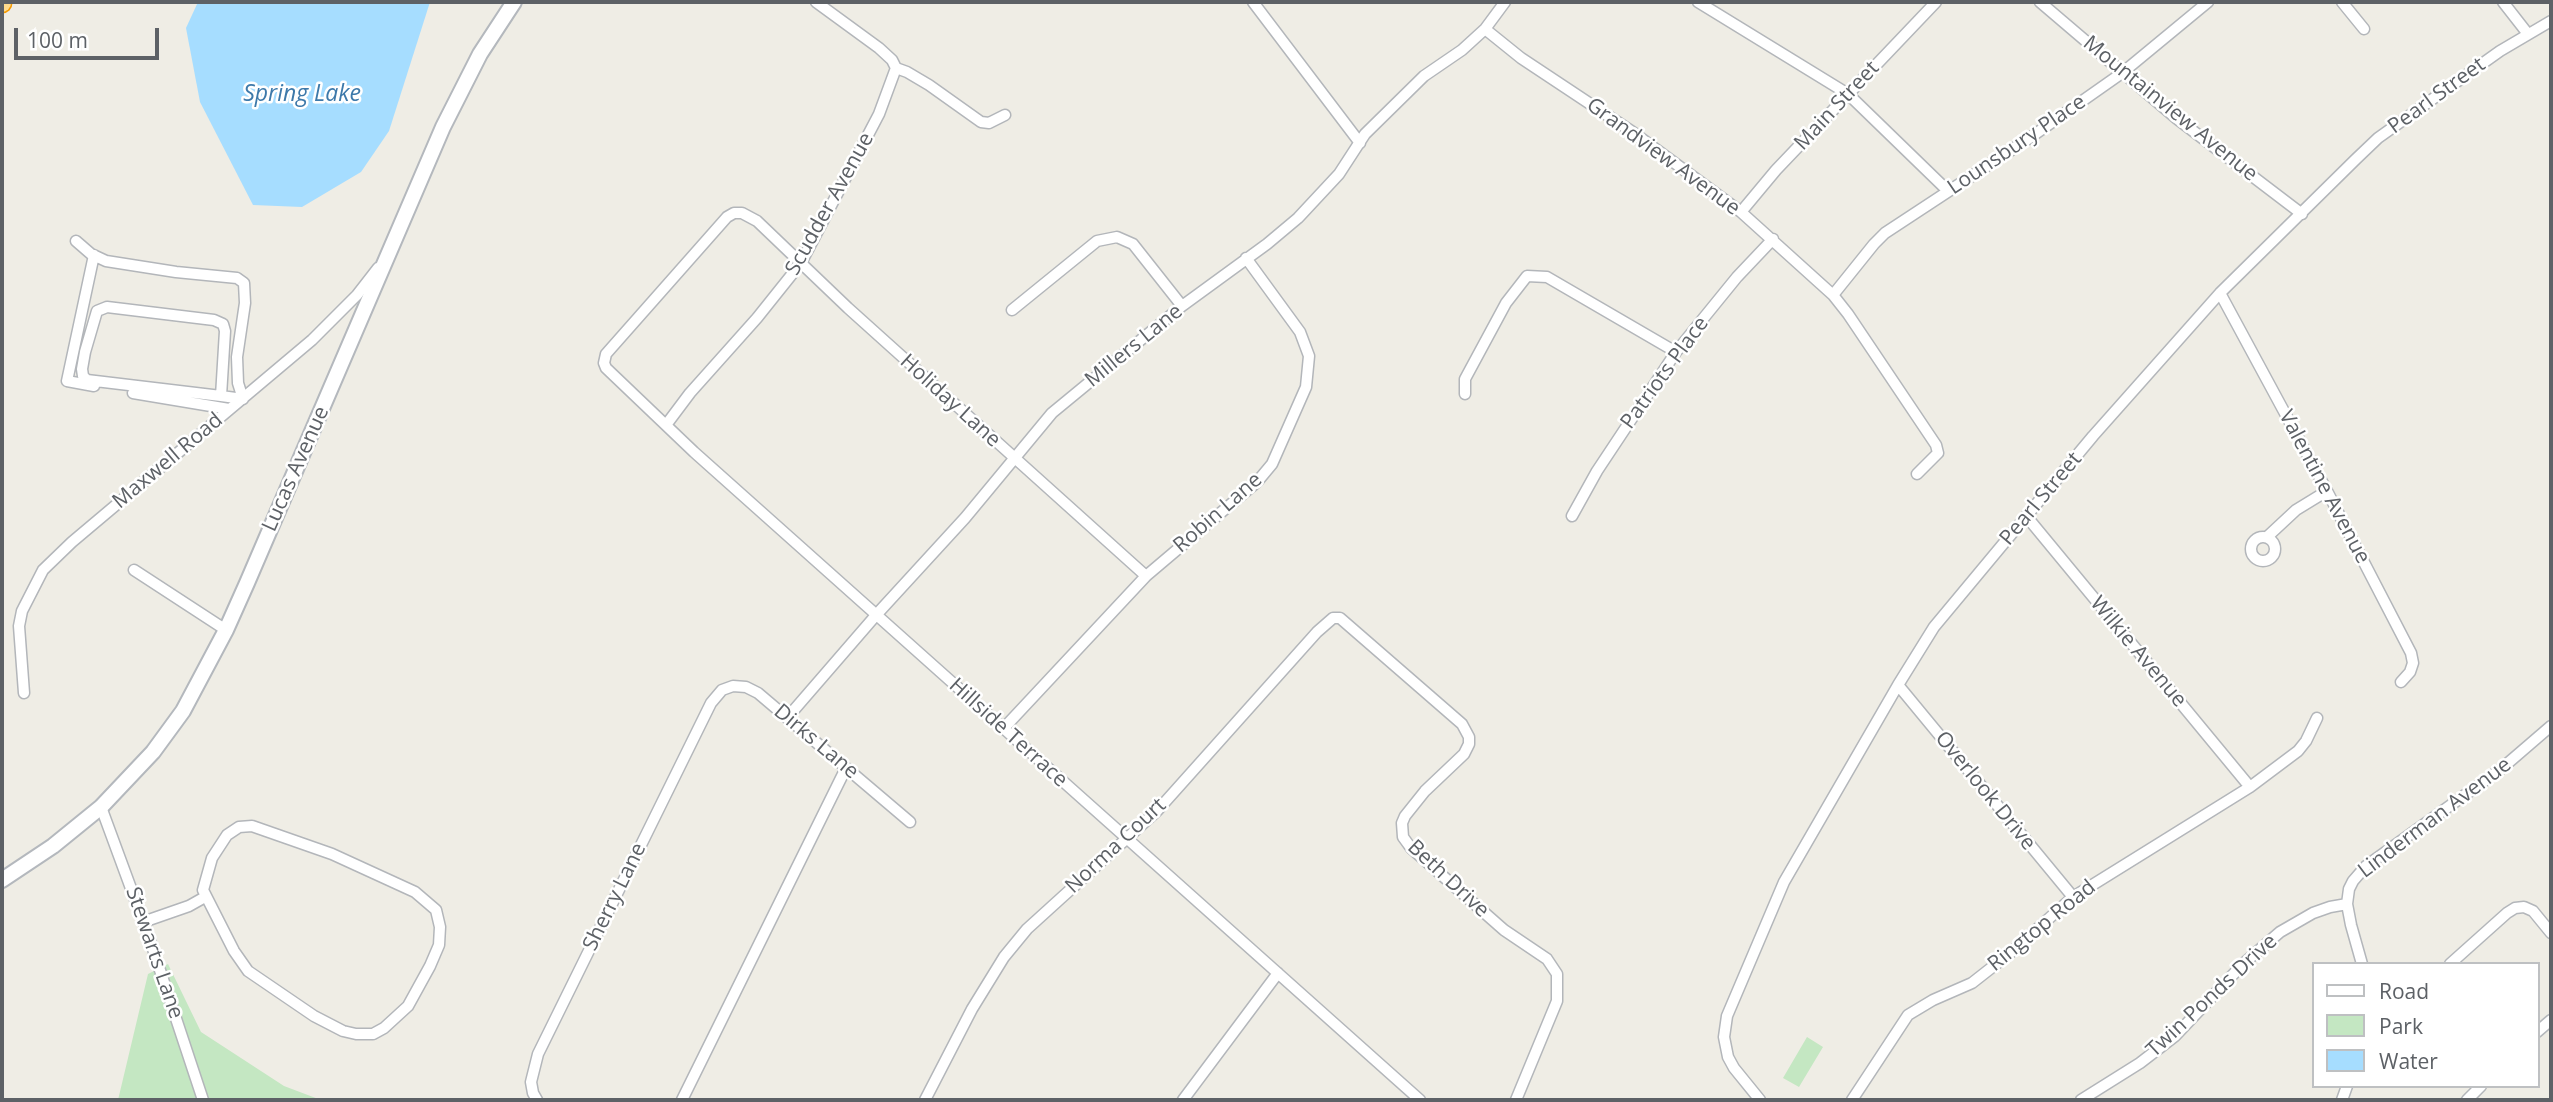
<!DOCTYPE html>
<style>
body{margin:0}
#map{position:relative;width:2553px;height:1102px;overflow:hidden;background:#efede5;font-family:"Open Sans",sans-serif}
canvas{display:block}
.frame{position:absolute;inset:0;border:4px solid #5d6166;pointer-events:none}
.legend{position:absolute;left:2312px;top:962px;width:228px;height:126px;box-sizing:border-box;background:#fff;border:2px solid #bec0c2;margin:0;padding:9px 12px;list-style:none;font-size:21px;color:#5d6166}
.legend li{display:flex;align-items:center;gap:14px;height:35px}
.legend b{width:35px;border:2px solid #bec0c2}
.scale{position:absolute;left:14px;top:28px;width:145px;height:32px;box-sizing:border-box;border:4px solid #5d6166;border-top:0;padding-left:9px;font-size:21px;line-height:24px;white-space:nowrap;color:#5d6166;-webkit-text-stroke:5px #fff;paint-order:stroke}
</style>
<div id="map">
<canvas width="2553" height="1102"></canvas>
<div class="frame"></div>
<ul class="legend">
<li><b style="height:9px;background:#fff"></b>Road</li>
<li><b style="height:19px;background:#c4e7c2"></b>Park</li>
<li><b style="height:19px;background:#a6ddff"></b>Water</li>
</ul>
<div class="scale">100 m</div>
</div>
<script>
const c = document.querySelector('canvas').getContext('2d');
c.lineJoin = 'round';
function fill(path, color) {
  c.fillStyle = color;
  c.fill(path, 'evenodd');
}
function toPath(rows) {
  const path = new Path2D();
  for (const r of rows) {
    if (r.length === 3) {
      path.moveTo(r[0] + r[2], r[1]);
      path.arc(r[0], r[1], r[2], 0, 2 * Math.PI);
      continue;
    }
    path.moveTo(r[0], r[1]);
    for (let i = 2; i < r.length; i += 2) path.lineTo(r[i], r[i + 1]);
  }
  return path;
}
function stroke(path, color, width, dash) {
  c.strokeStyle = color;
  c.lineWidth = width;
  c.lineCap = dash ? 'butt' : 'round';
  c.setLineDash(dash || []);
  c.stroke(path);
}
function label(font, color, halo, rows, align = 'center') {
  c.font = font + ' "Open Sans",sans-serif';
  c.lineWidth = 5;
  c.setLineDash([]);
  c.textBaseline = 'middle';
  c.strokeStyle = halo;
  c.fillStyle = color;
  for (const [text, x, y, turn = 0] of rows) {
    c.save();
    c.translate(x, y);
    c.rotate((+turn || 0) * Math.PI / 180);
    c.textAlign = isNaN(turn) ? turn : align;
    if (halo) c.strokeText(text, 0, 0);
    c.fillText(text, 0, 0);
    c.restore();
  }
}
fill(toPath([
 [168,964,201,1032,284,1086,321,1100,118,1100,148,974],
 [1807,1037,1823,1047,1799,1087,1783,1078]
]), '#c4e7c2');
fill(toPath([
 [198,2,430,2,389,131,361,172,302,207,253,205,200,102,186,28]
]), '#a6ddff');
const street = toPath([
 [816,2,879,48,892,60,896,68,907,72,929,85,981,122,989,123,1005,115],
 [1253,2,1360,143],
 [1698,2,1848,94,1948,191],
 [2040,2,2176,118,2302,214],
 [2342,2,2364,29],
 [2503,2,2528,34],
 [1485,29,1521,58,1634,133,1741,212,1833,295,1848,314,1936,445,1938,453,1917,474],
 [1741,212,1776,170,1936,2],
 [76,241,91,254,106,261,176,272,237,278,244,283,245,303,237,357,238,383,243,399,221,396],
 [94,255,67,381,94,386],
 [2220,293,2327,491,2411,653,2413,663,2410,672,2401,682],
 [1833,295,1874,244,1885,233,2031,137,2122,73,2208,2],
 [107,307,214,320,223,324,225,331,221,396,87,380,83,376,82,369,85,352,97,311,107,307],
 [1012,310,1097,241,1117,237,1133,244,1182,306],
 [133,393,229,409],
 [1465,394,1465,379,1506,303,1527,276,1547,277,1676,352],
 [666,425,690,393,757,318,801,263,879,114,896,68],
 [1572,516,1597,471,1676,352,1737,277,1773,239],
 [2027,517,2250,787],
 [2263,549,12],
 [2267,537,2296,510,2327,491],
 [134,570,226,630],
 [1146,576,848,308,757,221,742,213,734,213,727,217,606,354,604,363,606,368,694,452,1420,1100],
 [1898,685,2073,897],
 [24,693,19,626,22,611,43,570,72,542,312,340,357,295,378,268],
 [787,718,877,614,965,518,1052,413,1182,306,1267,244,1298,218,1339,174,1365,134,1424,76,1462,50,1485,29,1505,2],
 [1003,729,1146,576,1257,482,1272,464,1306,387,1309,356,1300,332,1246,258],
 [101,807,150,940,203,1100],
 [252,826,332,854,415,892,436,910,440,927,439,945,430,966,408,1006,384,1028,373,1034,356,1034,343,1031,314,1016,248,971,234,951,203,890,212,858,227,835,239,827,252,826],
 [143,922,189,906,205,897],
 [2362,964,2351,925,2347,904,2349,889,2353,881,2366,866,2501,769,2551,726],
 [2450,964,2507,913,2515,908,2524,907,2533,911,2551,933],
 [2537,1032,2551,1020],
 [537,1100,533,1093,531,1082,538,1054,711,703,722,690,733,686,746,687,758,693,910,822],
 [682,1100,846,768],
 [925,1100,972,1009,1004,957,1027,929,1157,811,1317,632,1333,618,1340,618,1462,724,1469,737,1469,744,1464,754,1425,791,1405,816,1402,823,1403,837,1411,848,1504,930,1547,959,1557,974,1557,1001,1516,1100],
 [1183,1100,1278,973],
 [1760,1100,1734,1068,1728,1057,1724,1037,1727,1016,1784,882,1898,685,1934,627,2093,436,2220,293,2356,159,2378,138,2500,51,2551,21],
 [1852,1100,1908,1015,1933,1000,1972,983,2009,954,2073,897,2250,787,2298,751,2306,741,2317,718],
 [2081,1100,2140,1063,2175,1036,2243,964,2280,932,2313,913,2330,907,2347,904],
 [2342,1100,2347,1086],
 [2467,1100,2481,1086]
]);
const secondary = toPath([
 [2,880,53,846,101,807,153,752,183,711,226,630,247,583,443,127,480,54,514,2]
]);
const highway = toPath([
 [2,3,2,2]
]);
stroke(street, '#b3b6ba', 13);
stroke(secondary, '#b4b8bd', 18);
stroke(highway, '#f59a00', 21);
stroke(street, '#fff', 10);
stroke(secondary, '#fff', 14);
stroke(highway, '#fedb8e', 18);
label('21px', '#5d6166', '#fff', [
 ["Pearl Street",2437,96,-36],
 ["Main Street",1837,106,-47],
 ["Mountainview Avenue",2170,109,39],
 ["Lounsbury Place",2017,145,-34],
 ["Grandview Avenue",1663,157,36],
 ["Scudder Avenue",830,204,-61],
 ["Millers Lane",1134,346,-39],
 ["Patriots Place",1665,373,-54],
 ["Holiday Lane",950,401,42],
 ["Maxwell Road",168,461,-40],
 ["Lucas Avenue",296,469,-66],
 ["Valentine Avenue",2324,487,62],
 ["Pearl Street",2041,499,-50],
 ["Robin Lane",1218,513,-41],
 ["Wilkie Avenue",2138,652,50],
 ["Hillside Terrace",1008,733,42],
 ["Dirks Lane",816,742,40],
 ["Overlook Drive",1985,791,51],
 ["Linderman Avenue",2435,818,-37],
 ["Norma Court",1116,846,-43],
 ["Beth Drive",1448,879,43],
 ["Sherry Lane",615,897,-64],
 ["Ringtop Road",2042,926,-39],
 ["Stewarts Lane",154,953,71],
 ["Twin Ponds Drive",2212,996,-43]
]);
label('italic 23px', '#3d79aa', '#fff', [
 ["Spring Lake",302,94]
]);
</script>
